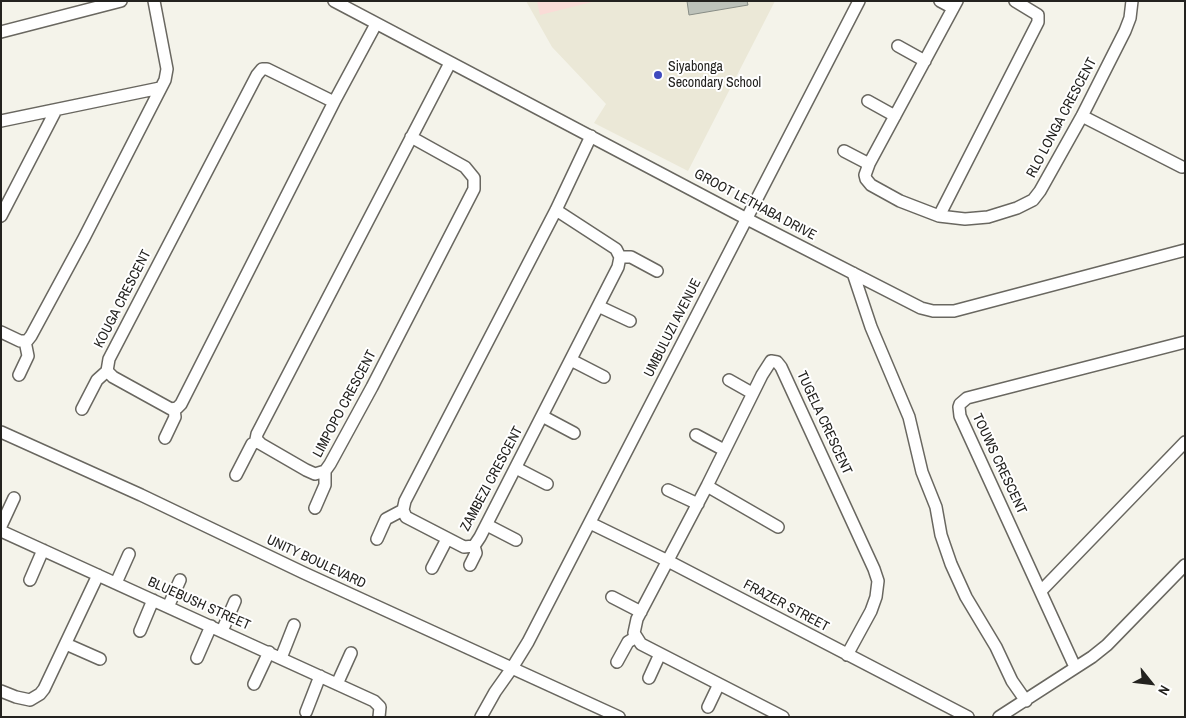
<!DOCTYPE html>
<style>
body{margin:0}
#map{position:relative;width:1186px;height:718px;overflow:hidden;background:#f4f3ea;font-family:"Archivo Narrow",sans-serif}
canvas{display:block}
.frame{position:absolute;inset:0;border:2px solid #23221f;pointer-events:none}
.north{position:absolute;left:1126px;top:658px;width:50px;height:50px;-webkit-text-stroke:4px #fff;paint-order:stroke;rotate:119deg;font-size:14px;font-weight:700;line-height:20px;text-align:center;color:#23221f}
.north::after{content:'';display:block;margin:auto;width:18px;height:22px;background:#23221f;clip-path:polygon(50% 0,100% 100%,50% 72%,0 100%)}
</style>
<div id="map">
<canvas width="1186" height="718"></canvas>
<div class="frame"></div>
<div class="north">N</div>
</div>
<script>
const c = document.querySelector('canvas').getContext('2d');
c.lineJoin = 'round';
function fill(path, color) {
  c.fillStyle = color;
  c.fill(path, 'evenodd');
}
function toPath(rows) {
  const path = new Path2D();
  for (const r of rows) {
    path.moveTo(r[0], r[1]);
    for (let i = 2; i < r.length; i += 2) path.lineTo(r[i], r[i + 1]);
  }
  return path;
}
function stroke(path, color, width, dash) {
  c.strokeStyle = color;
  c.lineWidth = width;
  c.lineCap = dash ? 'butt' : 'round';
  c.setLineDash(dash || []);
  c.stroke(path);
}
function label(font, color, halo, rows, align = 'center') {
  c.font = font + ' "Archivo Narrow",sans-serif';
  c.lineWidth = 4;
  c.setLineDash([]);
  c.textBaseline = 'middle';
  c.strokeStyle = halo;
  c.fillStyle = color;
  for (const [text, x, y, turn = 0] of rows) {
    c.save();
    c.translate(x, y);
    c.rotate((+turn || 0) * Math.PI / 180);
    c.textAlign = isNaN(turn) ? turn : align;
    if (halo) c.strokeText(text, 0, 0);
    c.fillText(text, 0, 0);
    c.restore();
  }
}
fill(toPath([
 [526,1,775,1,688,171,594,123,606,104,552,47]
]), '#ebe8d7');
fill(toPath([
 [537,1,596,1,540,15]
]), '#fadcd7');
const building = toPath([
 [687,1,747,1,748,5,689,15,687,1]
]);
fill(building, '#bdc2ba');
stroke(building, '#888d86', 1);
const minor = toPath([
 [334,1,747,219,921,308,933,311,954,311,1185,250],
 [940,1,953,8],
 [957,1,869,164,865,175,866,179,871,185,900,201,939,216,965,219,988,217,1017,208,1033,200,1040,191,1082,116,1125,31,1130,18,1132,1],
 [1,32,121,1],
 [898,46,925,61],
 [868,101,895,116],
 [334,102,267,69,262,69,257,75,109,359,107,371,113,377,171,409,177,408,181,404,334,102,376,24],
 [1082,116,1182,167],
 [1,121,160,88],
 [411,137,465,167,474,178,474,189,372,387,330,464,325,471,315,474,306,470,261,444,256,439,257,434,450,63],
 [844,151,869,164],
 [556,210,616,249,620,257,618,267,480,537,474,546,464,547,406,517,403,510,405,501,556,210,591,136],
 [1,216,56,110],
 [939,216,1038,22,1038,15,1015,1],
 [620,257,631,257,657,271],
 [853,273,871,327,909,417,922,472,936,507,941,535,951,564,966,597,996,647,1012,681,1026,701],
 [598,306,630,321],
 [1,332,20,341,27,341,31,336,84,238,165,80,167,69,154,1],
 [571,360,604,377],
 [19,375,28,356,25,341],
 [729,380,752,393],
 [82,409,97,380,107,371],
 [542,416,574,433],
 [1,432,141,495,304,573,619,717],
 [696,435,724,450],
 [165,438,175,417,174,409],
 [516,468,547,484],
 [236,475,252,444,258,441],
 [707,486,778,527],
 [668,490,698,504],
 [315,508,325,485,325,471],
 [590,523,668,561,968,717],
 [487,525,516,540],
 [1,526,14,498],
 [1,531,374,701,380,707,379,717],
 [377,539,386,519,403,510],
 [470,565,476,553,474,546],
 [432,568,447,539],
 [30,580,43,550],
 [116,583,129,554],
 [1041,591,1185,442],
 [612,597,641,612],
 [168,607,180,580],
 [140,631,153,600],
 [222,631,235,601],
 [66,644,100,659],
 [197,658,211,626],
 [281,658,294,625],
 [617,662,628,642,636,637],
 [1075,667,960,416,959,407,960,404,967,398,1185,342],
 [649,678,660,654],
 [254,684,269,652],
 [337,684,351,653],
 [1,691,16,697,30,700,40,694,44,689,98,575],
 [708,707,719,684],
 [306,712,320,676],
 [481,717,495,692,512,668,528,642,859,1],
 [783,717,641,644,634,633,637,619,707,486,762,375,771,361,777,362,781,367,874,569,878,581,876,597,871,611,847,655],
 [999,717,1092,657,1107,645,1185,565]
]);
stroke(minor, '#696760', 14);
stroke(minor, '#fff', 11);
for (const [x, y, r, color] of [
 [658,75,5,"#3f4abe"]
]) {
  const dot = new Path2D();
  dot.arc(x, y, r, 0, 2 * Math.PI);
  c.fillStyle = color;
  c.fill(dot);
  stroke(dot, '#fff', 2);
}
label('14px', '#23221f', '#fff', [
 ["Siyabonga",668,67],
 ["Secondary School",668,83]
], 'left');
label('14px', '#23221f', '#fff', [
 ["RLO LONGA CRESCENT",1062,118,-62],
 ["GROOT LETHABA DRIVE",755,205,28],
 ["KOUGA CRESCENT",123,299,-63],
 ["UMBULUZI AVENUE",673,328,-63],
 ["LIMPOPO CRESCENT",345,404,-62],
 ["TUGELA CRESCENT",824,423,65],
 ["TOUWS CRESCENT",999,464,65],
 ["ZAMBEZI CRESCENT",492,479,-62],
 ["UNITY BOULEVARD",316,562,25],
 ["BLUEBUSH STREET",199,604,24],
 ["FRAZER STREET",786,606,28]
]);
</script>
